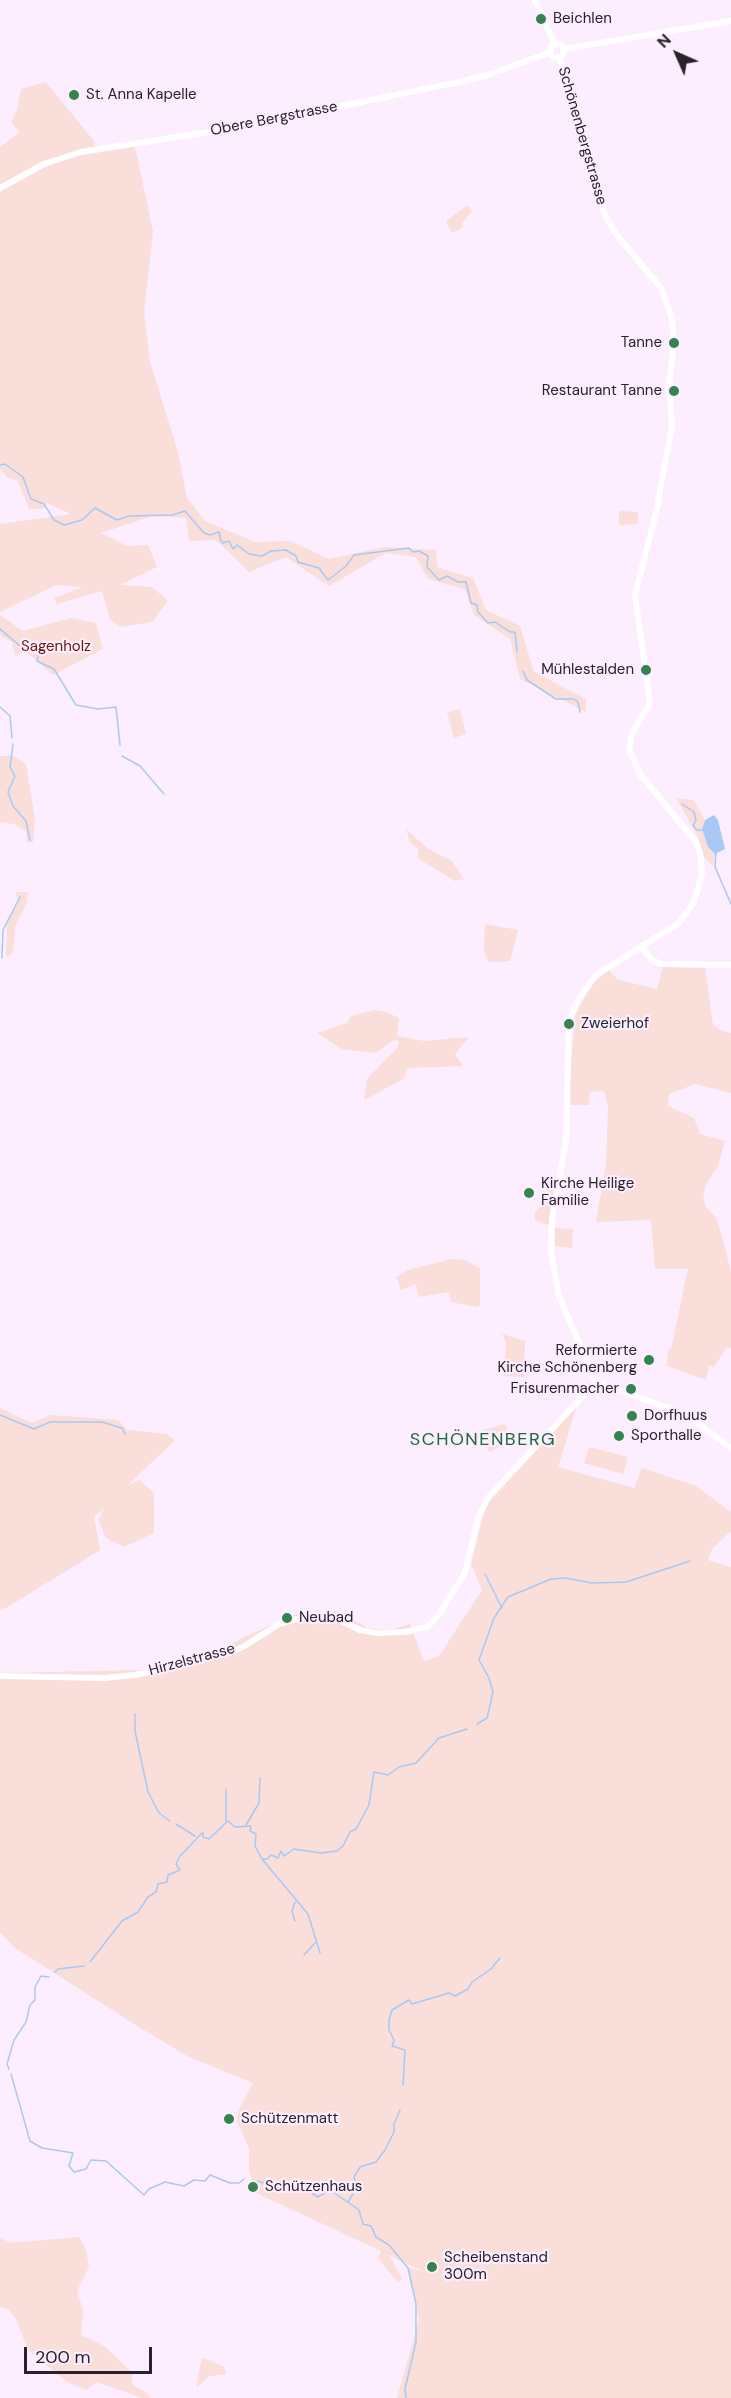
<!DOCTYPE html>
<meta charset="utf-8">
<style>
body{margin:0}
#map{position:relative;width:731px;height:2398px;overflow:hidden;background:#fceefe;font-family:"DM Sans",sans-serif}
canvas{display:block}
.north{position:absolute;left:647px;top:24px;width:60px;height:60px;-webkit-text-stroke:4px #fceefe;paint-order:stroke;rotate:315deg;font-size:16px;font-weight:700;line-height:24px;text-align:center;color:#29212b}
.north::after{content:'';display:block;margin:auto;width:21px;height:27px;background:#29212b;clip-path:polygon(50% 0,100% 100%,50% 72%,0 100%)}
.scale{position:absolute;left:24px;top:2347px;width:128px;height:27px;box-sizing:border-box;border:3px solid #29212b;border-top:0;padding-left:8px;font-size:18px;line-height:21px;white-space:nowrap;color:#29212b;-webkit-text-stroke:4px #fceefe;paint-order:stroke}
</style>
<div id="map">
<canvas width="731" height="2398"></canvas>
<div class="north">N</div>
<div class="scale">200 m</div>
</div>
<script>
const c = document.querySelector('canvas').getContext('2d');
c.lineJoin = 'round';
function fill(path, color) {
  c.fillStyle = color;
  c.fill(path, 'evenodd');
}
function toPath(rows) {
  const path = new Path2D();
  for (const r of rows) {
    if (r.length === 3) {
      path.moveTo(r[0] + r[2], r[1]);
      path.arc(r[0], r[1], r[2], 0, 2 * Math.PI);
      continue;
    }
    path.moveTo(r[0], r[1]);
    for (let i = 2; i < r.length; i += 2) path.lineTo(r[i], r[i + 1]);
  }
  return path;
}
function stroke(path, color, width, dash) {
  c.strokeStyle = color;
  c.lineWidth = width;
  c.lineCap = dash ? 'butt' : 'round';
  c.setLineDash(dash || []);
  c.stroke(path);
}
function label(font, color, halo, rows, align = 'center') {
  c.font = font + ' "DM Sans",sans-serif';
  c.lineWidth = 4.5;
  c.setLineDash([]);
  c.textBaseline = 'middle';
  c.strokeStyle = halo;
  c.fillStyle = color;
  for (const [text, x, y, turn = 0] of rows) {
    c.save();
    c.translate(x, y);
    c.rotate((+turn || 0) * Math.PI / 180);
    c.textAlign = isNaN(turn) ? turn : align;
    if (halo) c.strokeText(text, 0, 0);
    c.fillText(text, 0, 0);
    c.restore();
  }
}
fill(toPath([
 [46,82,94,141,95,147,47,160,0,185,0,147,20,132,11,122,17,110,21,89],
 [134,143,153,231,144,312,150,362,178,452,187,498,205,521,255,542,290,541,329,559,384,547,436,550,437,567,473,578,486,610,520,626,534,672,586,699,586,712,520,679,510,639,474,615,465,589,428,579,416,557,386,553,329,586,286,557,249,572,216,540,189,541,186,518,152,516,101,533,127,546,148,545,157,567,120,585,152,587,168,601,152,622,121,627,110,620,102,591,57,604,54,598,83,587,56,585,0,612,0,524,71,514,47,503,43,509,29,509,18,481,7,477,0,469,0,191,58,160],
 [468,205,472,211,462,223,463,227,452,233,446,221],
 [619,511,638,512,638,524,619,525],
 [0,615,23,631,71,618,96,623,103,649,53,675,26,652,15,655,12,642,0,635],
 [460,709,466,734,454,738,447,712],
 [0,756,13,756,26,764,35,819,33,842,27,842,26,831,14,824,0,822],
 [676,798,694,800,705,820,702,829,708,847,715,854,713,866,704,857,698,837],
 [406,829,427,848,452,861,464,879,455,881,417,858,419,850,410,842],
 [16,892,28,892,26,905,16,924,13,952,6,958,7,920,18,903],
 [485,924,518,930,510,961,489,962,484,951],
 [663,966,705,968,713,1025,720,1030,731,1033,731,1093,695,1084,669,1094,668,1106,694,1118,700,1134,725,1141,718,1166,706,1184,703,1198,706,1207,717,1219,731,1271,731,1348,727,1347,714,1367,709,1365,706,1380,667,1366,668,1349,671,1349,688,1269,655,1269,651,1220,596,1222,606,1165,608,1107,604,1091,590,1092,589,1105,571,1105,569,1086,575,1015,591,985,609,970,618,980,657,989],
 [375,1010,386,1012,399,1018,397,1036,424,1041,469,1037,455,1054,463,1066,408,1068,403,1079,364,1100,367,1079,398,1047,399,1041,394,1040,376,1053,342,1049,317,1033,347,1023,351,1016],
 [555,1187,549,1224,546,1225,535,1220,535,1213,543,1203,546,1188],
 [554,1228,573,1229,572,1248,555,1246],
 [452,1259,464,1260,480,1268,480,1305,476,1307,451,1302,449,1292,419,1297,416,1284,401,1290,396,1277,408,1270],
 [502,1334,525,1341,524,1377,504,1376,506,1342],
 [579,1399,558,1467,634,1488,642,1468,696,1486,731,1512,731,1531,712,1549,708,1560,731,1567,731,2398,397,2398,419,2320,408,2268,424,2272,389,2255,402,2278,398,2283,378,2258,381,2251,254,2192,258,2185,252,2182,249,2168,249,2149,237,2121,238,2111,253,2083,189,2057,142,2029,15,1948,0,1932,0,1673,143,1670,198,1659,292,1615,337,1611,368,1628,390,1630,410,1624,424,1661,439,1656,482,1590,471,1564,487,1499],
 [0,1408,32,1423,51,1415,118,1420,128,1430,167,1434,175,1440,128,1485,139,1480,154,1493,154,1533,124,1547,106,1538,98,1520,105,1507,94,1517,100,1550,6,1608,0,1609],
 [505,1424,511,1440,490,1452,472,1433],
 [589,1447,628,1457,623,1474,584,1463],
 [79,2237,86,2250,89,2267,77,2291,83,2310,81,2335,104,2346,133,2374,131,2382,134,2386,146,2392,150,2398,142,2398,97,2382,86,2390,67,2382,28,2350,16,2319,9,2310,0,2306,0,2238,11,2243],
 [202,2357,224,2367,226,2374,210,2376,196,2388]
]), '#f9deda');
fill(toPath([
 [714,815,718,820,725,849,715,854,708,847,702,829,705,820]
]), '#a8c9f3');
stroke(toPath([
 [0,465,5,464,23,477,31,499,44,504,54,520,64,525,82,520,95,508,117,520,129,516,172,515,185,511,204,533,210,535,219,532,221,541,223,543,229,541,233,549,237,545,249,554,262,556,271,551,286,550,296,556,298,562,319,568,328,580,346,566,354,555,409,548,413,552,419,551,428,556,427,567,439,580,447,576,458,582,466,582,471,603,477,605,478,612,488,623,495,622,510,632,515,632,517,652],
 [0,629,19,645,29,644,39,652,37,661,54,669,76,705,98,709,116,707,120,745],
 [523,671,527,680,556,699,574,699,578,702,580,712],
 [0,707,10,716,12,738],
 [13,744,10,767,15,776,8,792,13,806,26,821,30,840],
 [122,756,140,766,164,794],
 [682,804,694,812,696,820,693,826,697,830,702,830],
 [716,852,715,867,731,904],
 [2,958,3,930,20,897],
 [0,1415,34,1429,50,1422,102,1422,122,1428,125,1434],
 [485,1574,502,1608],
 [135,1714,135,1731,148,1792,159,1813,170,1821],
 [477,1724,487,1718,493,1692,489,1678,479,1660,494,1618,508,1597,551,1579,565,1578,592,1583,626,1582,690,1561],
 [226,1821,226,1789],
 [176,1824,195,1836],
 [246,1825,259,1803,260,1778],
 [262,1859,308,1914,320,1953],
 [295,1921,292,1911,295,1902],
 [304,1955,315,1943],
 [90,1962,122,1921,138,1912,148,1897,156,1892,158,1884,167,1882,168,1875,180,1870,176,1864,180,1856,203,1832,203,1837,209,1839,228,1821,235,1827,251,1826,250,1831,256,1834,255,1846,262,1859,267,1859,271,1855,278,1858,281,1851,284,1856,294,1849,321,1853,337,1851,343,1846,350,1832,356,1829,369,1805,374,1772,388,1775,399,1767,416,1763,439,1738,467,1729],
 [55,1972,58,1969,84,1966],
 [9,2069,7,2064,14,2040,26,2022,30,2005,35,2000,35,1987,41,1976,49,1977],
 [11,2074,30,2141,42,2148,73,2153,69,2166,74,2172,86,2169,91,2160,106,2161,144,2195,149,2189,165,2182,184,2186,194,2180,205,2181,210,2175,230,2183,239,2183,244,2179],
 [403,2085,405,2050,392,2046,394,2040,389,2030,389,2020,392,2010,409,2000,412,2004,449,1993,455,1996,468,1989,472,1982,491,1969,500,1958],
 [256,2181,274,2185,281,2183,288,2187,292,2184,298,2186,310,2183,310,2192,318,2197,328,2191,333,2192,359,2210,363,2224,371,2226,376,2237,389,2245,408,2268,416,2304,416,2342,405,2389,406,2398],
 [348,2202,357,2187,354,2177,360,2167,376,2162,385,2150,394,2132,394,2124,400,2110]
]), '#a8c9f3', 1.5);
stroke(toPath([
 [535,0,555,45],
 [557,51,7],
 [564,49,731,21],
 [559,57,605,215,616,234,661,288,672,317,674,343,669,386,672,426,658,501],
 [0,188,44,164,81,152,234,128,459,82,488,75,551,52],
 [642,948,652,960,661,964,731,965],
 [596,1382,559,1296,551,1252,552,1219,566,1141,569,1021,578,1000,596,975,679,923,694,902,702,874,701,857,696,842,640,774,629,749,632,733,650,703,635,595,658,505],
 [596,1382,685,1414,731,1448],
 [0,1676,104,1678,135,1675,222,1655,243,1647,279,1624,308,1616,333,1617,360,1630,376,1633,405,1632,427,1627,437,1617,465,1573,478,1519,487,1499,596,1382]
]), '#fff', 6);
for (const [x, y, r, color] of [
 [541,19,6,"#368352"],
 [74,95,6,"#368352"],
 [674,343,6,"#368352"],
 [674,391,6,"#368352"],
 [646,670,6,"#368352"],
 [569,1024,6,"#368352"],
 [529,1193,6,"#368352"],
 [649,1360,6,"#368352"],
 [631,1389,6,"#368352"],
 [632,1416,6,"#368352"],
 [619,1436,6,"#368352"],
 [287,1618,6,"#368352"],
 [229,2119,6,"#368352"],
 [253,2187,6,"#368352"],
 [432,2267,6,"#368352"]
]) {
  const dot = new Path2D();
  dot.arc(x, y, r, 0, 2 * Math.PI);
  c.fillStyle = color;
  c.fill(dot);
  stroke(dot, '#fceefe', 2);
}
label('15px', '#29212b', '#fceefe', [
 ["Beichlen",553,19],
 ["St. Anna Kapelle",86,95],
 ["Tanne",662,343,"right"],
 ["Restaurant Tanne",662,391,"right"],
 ["Mühlestalden",634,670,"right"],
 ["Zweierhof",581,1024],
 ["Kirche Heilige",541,1184],
 ["Familie",541,1201],
 ["Reformierte",637,1351,"right"],
 ["Kirche Schönenberg",637,1368,"right"],
 ["Frisurenmacher",619,1389,"right"],
 ["Dorfhuus",644,1416],
 ["Sporthalle",631,1436],
 ["Neubad",299,1618],
 ["Schützenmatt",241,2119],
 ["Schützenhaus",265,2187],
 ["Scheibenstand",444,2258],
 ["300m",444,2275]
], 'left');
label('15px', '#29212b', '#fceefe', [
 ["Obere Bergstrasse",274,119,-11],
 ["Schönenbergstrasse",582,136,74],
 ["Hirzelstrasse",192,1660,-15]
]);
label('15px', '#68160f', '#fceefe', [
 ["Sagenholz",56,647]
]);
c.letterSpacing = '1.5px';
label('18px', '#1f673c', '#fceefe', [
 ["SCHÖNENBERG",483,1440]
]);
c.letterSpacing = '0px';
</script>
